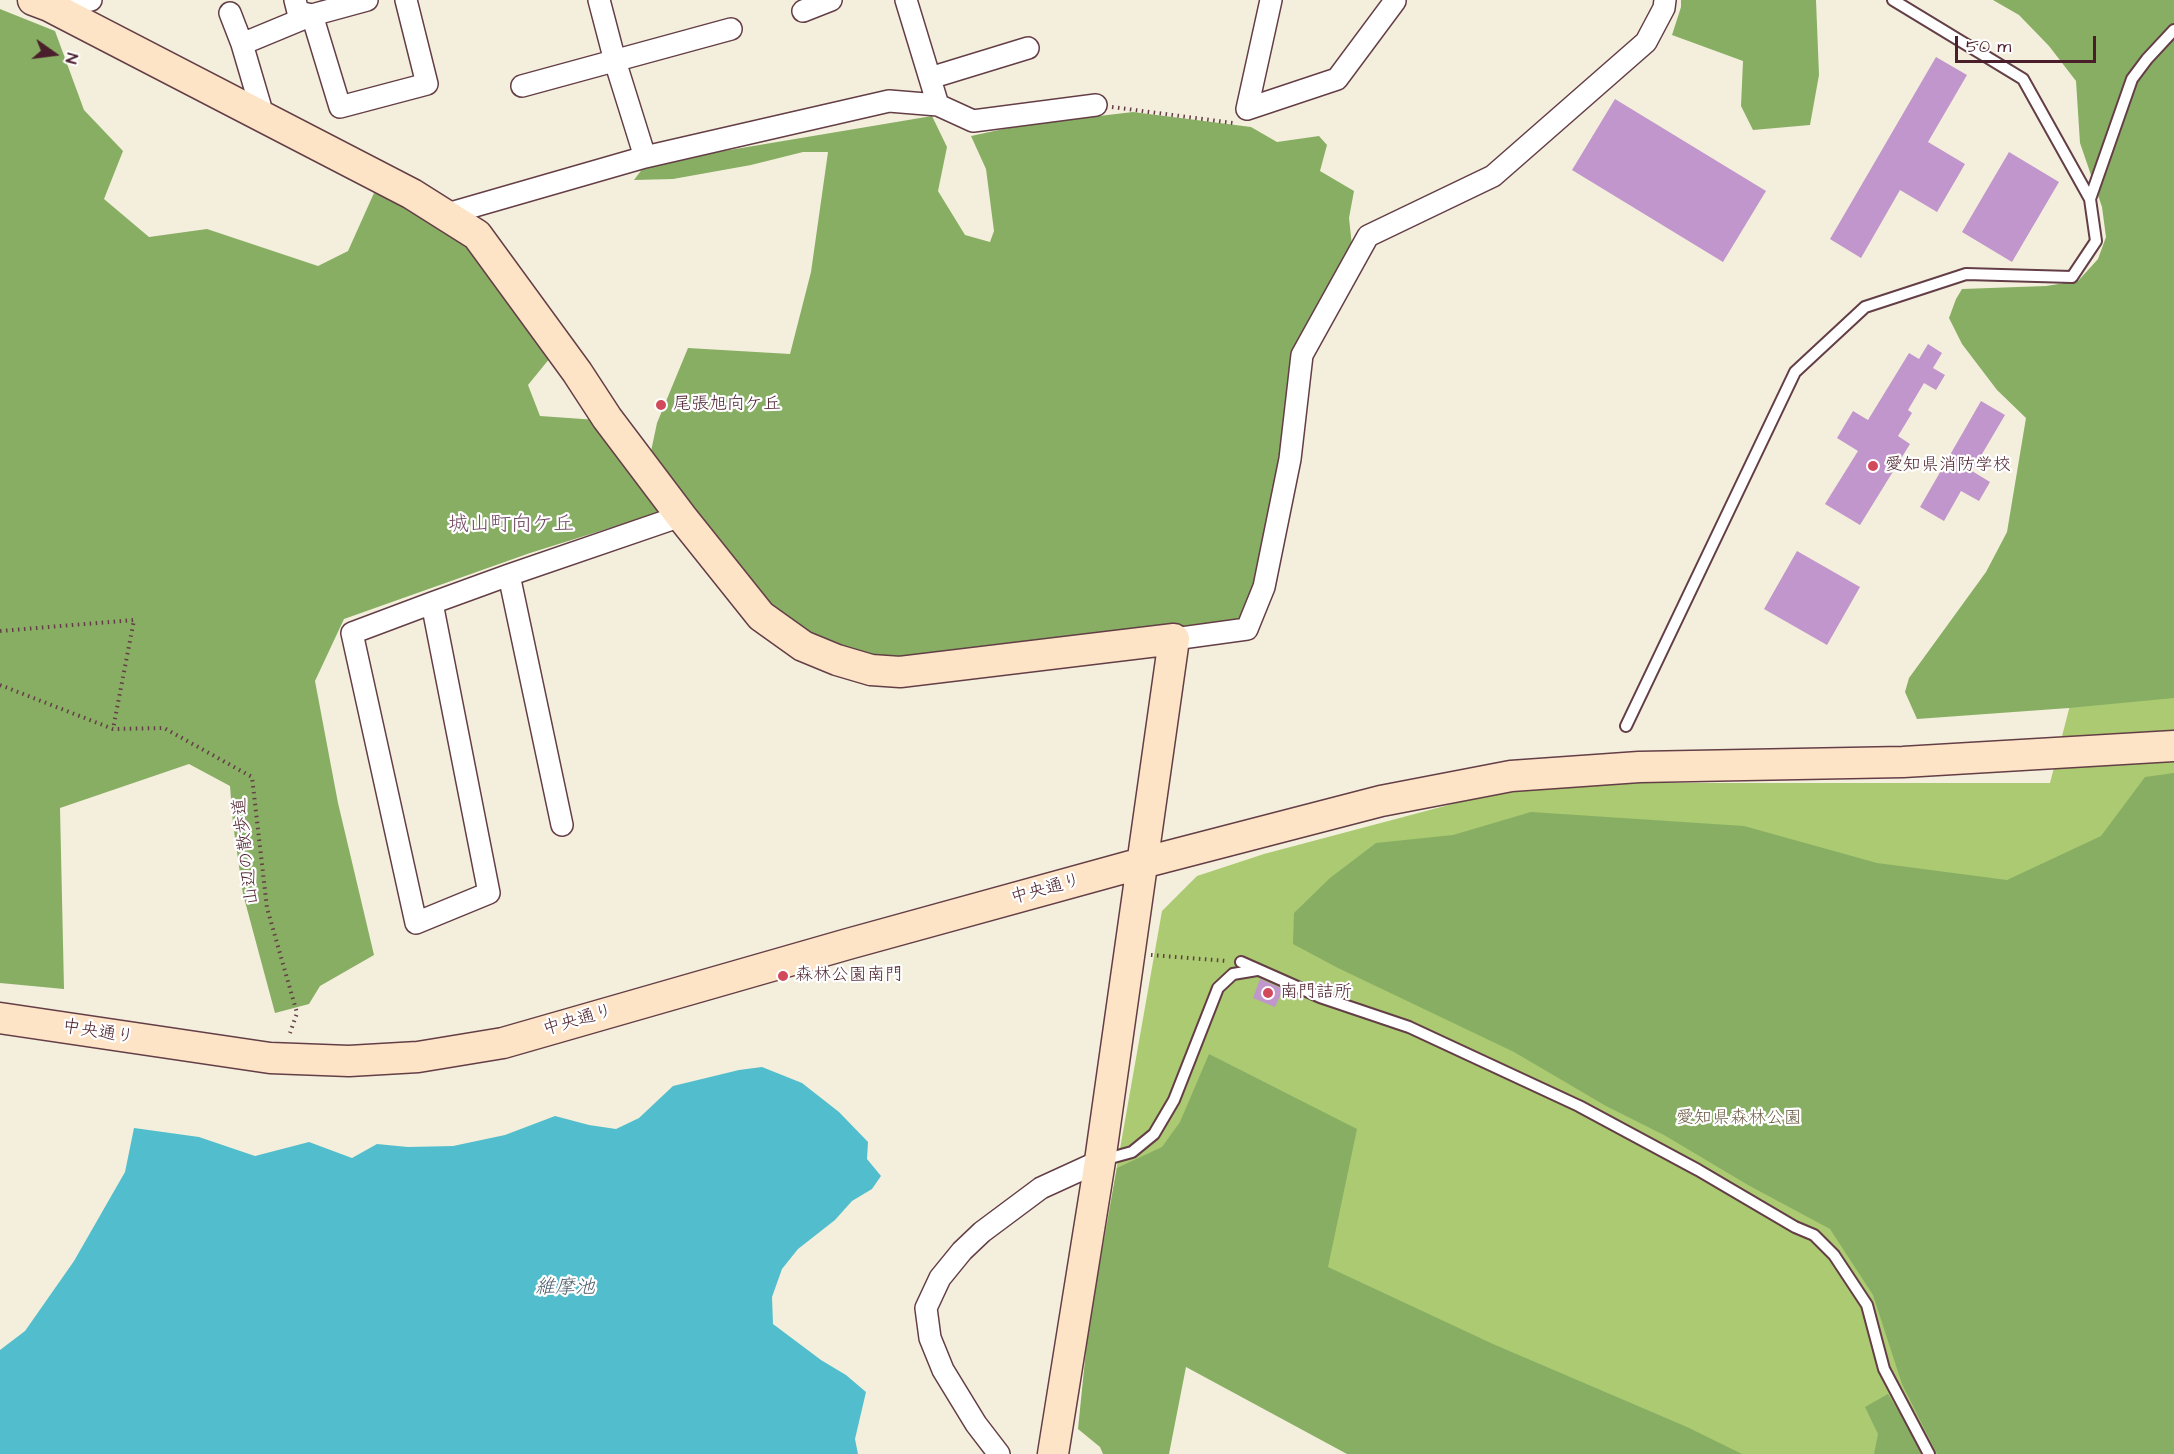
<!DOCTYPE html>
<meta charset="utf-8">
<style>
body{margin:0}
#map{position:relative;width:2174px;height:1454px;overflow:hidden;background:#f4efdc;font-family:"Architects Daughter",sans-serif}
canvas{display:block}
.north{position:absolute;left:24px;top:24px;width:60px;height:60px;-webkit-text-stroke:4px #fff;paint-order:stroke;rotate:104deg;font-size:16px;font-weight:700;line-height:24px;text-align:center;color:#4a1f2b}
.north::after{content:'';display:block;margin:auto;width:21px;height:27px;background:#4a1f2b;clip-path:polygon(50% 0,100% 100%,50% 72%,0 100%)}
.scale{position:absolute;left:1955px;top:36px;width:141px;height:27px;box-sizing:border-box;border:3px solid #4a1f2b;border-top:0;padding-left:8px;font-size:18px;line-height:21px;white-space:nowrap;color:#4a1f2b;-webkit-text-stroke:4px #fff;paint-order:stroke}
</style>
<div id="map">
<canvas width="2174" height="1454"></canvas>
<div class="north">N</div>
<div class="scale">50 m</div>
</div>
<script>
const c = document.querySelector('canvas').getContext('2d');
c.lineJoin = 'round';
function fill(path, color) {
  c.fillStyle = color;
  c.fill(path, 'evenodd');
}
function toPath(rows) {
  const path = new Path2D();
  for (const r of rows) {
    path.moveTo(r[0], r[1]);
    for (let i = 2; i < r.length; i += 2) path.lineTo(r[i], r[i + 1]);
  }
  return path;
}
function stroke(path, color, width, dash) {
  c.strokeStyle = color;
  c.lineWidth = width;
  c.lineCap = dash ? 'butt' : 'round';
  c.setLineDash(dash || []);
  c.stroke(path);
}
function label(font, color, halo, rows, align = 'center') {
  c.font = font + ' "Architects Daughter","Klee One",sans-serif';
  c.lineWidth = 4.5;
  c.setLineDash([]);
  c.textBaseline = 'middle';
  c.strokeStyle = halo;
  c.fillStyle = color;
  for (const [text, x, y, turn = 0] of rows) {
    c.save();
    c.translate(x, y);
    c.rotate((+turn || 0) * Math.PI / 180);
    c.textAlign = isNaN(turn) ? turn : align;
    if (halo) c.strokeText(text, 0, 0);
    c.fillText(text, 0, 0);
    c.restore();
  }
}
fill(toPath([
 [2174,0,2174,1454,1386,1454,1180,1301,1088,1330,1162,911,1197,876,1264,854,1505,790,1631,783,2050,783,2165,335]
]), '#abca72');
fill(toPath([
 [1681,0,1816,0,1819,75,1810,125,1753,130,1741,106,1743,61,1672,35,1681,7],
 [1993,0,2174,0,2174,698,2069,708,1917,719,1905,692,1909,678,1986,572,2007,532,2026,418,1997,390,1962,344,1949,318,1956,299,1962,289,2046,286,2078,281,2098,259,2106,237,2102,207,2080,143,2076,81,2049,46,2019,15],
 [0,9,55,31,84,110,123,151,104,199,149,237,207,229,318,266,348,251,374,193,428,210,472,242,550,358,528,385,540,416,597,420,661,512,530,553,344,619,315,681,338,803,374,955,320,986,309,1004,275,1013,243,894,233,824,230,786,189,764,60,808,64,989,0,983],
 [1133,112,1251,127,1277,142,1319,136,1327,145,1320,171,1354,191,1349,218,1353,255,1299,356,1286,459,1244,625,869,666,769,609,650,456,657,423,688,348,790,354,811,272,828,152,803,152,751,165,673,179,634,180,646,164,932,116,947,147,938,191,965,235,990,242,994,231,986,169,971,136,1022,125],
 [2174,773,2174,1454,1937,1454,1902,1384,1873,1295,1830,1229,1748,1185,1664,1135,1606,1106,1514,1052,1338,968,1293,944,1294,913,1330,878,1376,843,1453,835,1531,812,1744,826,1877,863,2007,880,2101,836,2145,777],
 [1209,1054,1357,1129,1328,1267,1493,1344,1687,1427,1742,1454,1347,1454,1186,1367,1169,1454,1103,1454,1100,1447,1078,1429,1088,1330,1117,1168,1162,1147,1180,1122],
 [1888,1394,1919,1445,1923,1454,1874,1454,1878,1434,1865,1407]
]), '#88ae64');
fill(toPath([
 [762,1067,802,1083,839,1112,868,1142,867,1159,881,1176,872,1189,852,1201,835,1220,798,1249,782,1269,772,1297,773,1324,821,1360,846,1375,866,1392,855,1439,858,1454,0,1454,0,1350,25,1331,74,1261,125,1172,134,1128,199,1137,255,1156,309,1142,352,1158,377,1144,408,1147,453,1146,505,1135,555,1116,589,1125,616,1129,639,1118,673,1086,739,1070]
]), '#52becd');
fill(toPath([
 [1936,57,1967,75,1928,142,1965,164,1937,212,1900,190,1861,258,1830,239],
 [1615,99,1766,191,1723,262,1572,170],
 [2009,152,2059,182,2012,262,1962,232],
 [1928,344,1942,353,1933,368,1945,375,1936,390,1924,383,1908,410,1912,413,1898,436,1910,444,1860,525,1825,504,1858,451,1837,438,1853,411,1868,420,1909,353,1919,359],
 [1981,401,2005,415,1972,471,1990,482,1979,501,1961,491,1944,521,1920,507],
 [1797,551,1860,587,1827,645,1764,609],
 [1260,979,1283,989,1275,1007,1253,998]
]), '#c096cc');
const lane = toPath([
 [2090,199,2132,79,2147,59,2174,30],
 [1626,726,1795,372,1865,307,1966,274,2072,277,2096,241,2090,199,2023,79,1893,0],
 [1241,962,1320,997,1409,1027,1579,1106,1698,1170,1795,1227,1814,1235,1834,1255,1867,1305,1884,1369,1929,1454],
 [1103,1160,1132,1152,1154,1134,1174,1100,1218,988,1233,974,1257,970]
]);
const street = toPath([
 [295,0,298,12,312,15],
 [906,0,938,105],
 [1271,0,1247,109,1337,79,1395,1,1393,0],
 [49,3,49,6,91,0],
 [803,11,831,0],
 [230,13,242,44,260,105,254,113],
 [312,15,340,107,427,84,406,0],
 [242,44,312,15,367,0],
 [930,78,1028,48],
 [522,86,731,29],
 [645,157,889,101,938,105,973,121,1096,105],
 [447,214,645,157,615,61,599,0],
 [509,575,562,825],
 [432,603,489,893,416,923,352,633,432,603,509,575,681,516],
 [1174,639,1247,629,1264,587,1290,459,1302,355,1368,236,1493,176,1646,42,1664,8,1665,0],
 [999,1454,976,1424,943,1370,930,1338,926,1308,940,1278,962,1251,982,1232,1041,1188,1100,1161]
]);
const secondary = toPath([
 [33,0,49,6,412,194,477,235,577,372,607,418,681,516,761,616,803,646,837,660,871,670,900,672,1174,639,1100,1161,1053,1454],
 [0,1018,270,1058,349,1061,418,1057,503,1043,848,944,1142,863,1381,801,1511,776,1639,767,1903,762,2174,746]
]);
stroke(lane, '#643e46', 14);
stroke(street, '#643e46', 24);
stroke(secondary, '#643e46', 33);
stroke(toPath([
 [1112,107,1233,123],
 [0,631,134,620,113,729],
 [0,685,113,729,164,728,252,777,267,908,297,1013,290,1033],
 [1151,955,1227,961]
]), '#643e46', 4, [1.5, 4.5]);
stroke(lane, '#fff', 10);
stroke(street, '#fff', 21);
stroke(secondary, '#fee4c6', 30);
for (const [x, y, r, color] of [
 [661,405,6,"#d1495b"],
 [1873,466,6,"#d1495b"],
 [783,976,6,"#d1495b"],
 [1268,993,6,"#d1495b"]
]) {
  const dot = new Path2D();
  dot.arc(x, y, r, 0, 2 * Math.PI);
  c.fillStyle = color;
  c.fill(dot);
  stroke(dot, '#fff', 2);
}
label('18px', '#4a1f2b', '#fff', [
 ["尾張旭向ケ丘",673,405],
 ["愛知県消防学校",1885,466],
 ["森林公園南門",795,976],
 ["南門詰所",1280,993]
], 'left');
label('18px', '#4a1f2b', '#fff', [
 ["山辺の散歩道",247,851,-97],
 ["中央通り",1046,890,-15],
 ["中央通り",578,1021,-16],
 ["中央通り",98,1033,9]
]);
label('18px', '#6c5b44', '#fff', [
 ["愛知県森林公園",1739,1119]
]);
label('italic 20px', '#4d5f6c', '#fff', [
 ["維摩池",565,1289]
]);
label('21px', '#734963', '#fff', [
 ["城山町向ケ丘",511,526]
]);
</script>
